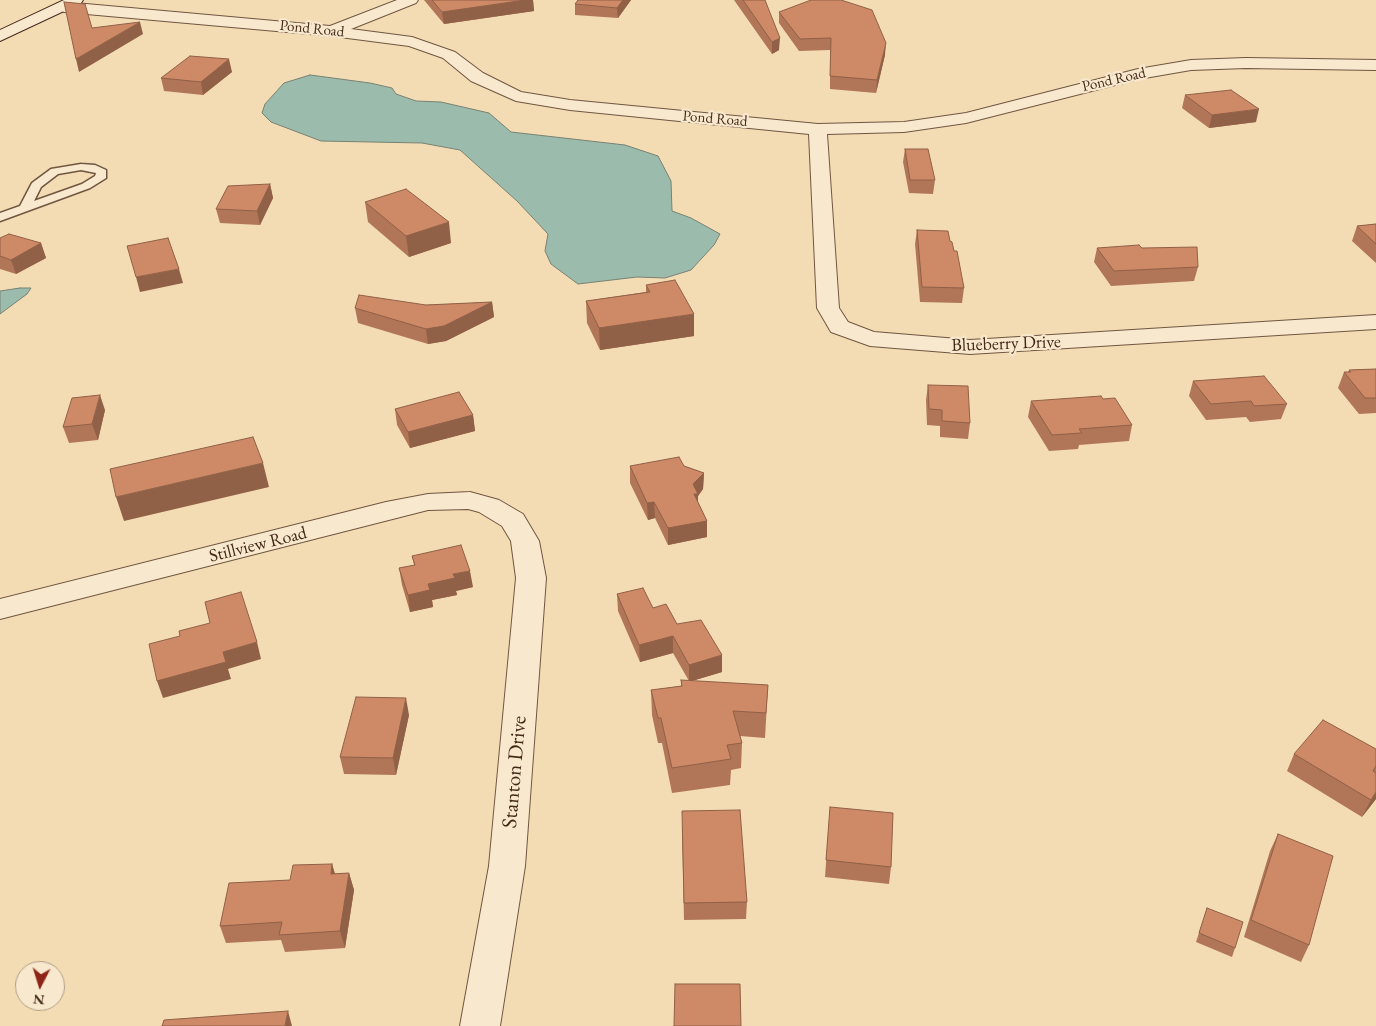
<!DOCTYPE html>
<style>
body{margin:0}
#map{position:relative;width:1376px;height:1026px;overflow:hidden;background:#f3dcb4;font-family:"EB Garamond",serif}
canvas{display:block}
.north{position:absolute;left:15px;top:961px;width:50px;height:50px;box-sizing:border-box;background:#f7e8ce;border:1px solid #af9c86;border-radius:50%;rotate:185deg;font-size:14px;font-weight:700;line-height:20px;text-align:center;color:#442919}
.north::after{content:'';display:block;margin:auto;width:18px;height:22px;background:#8f2418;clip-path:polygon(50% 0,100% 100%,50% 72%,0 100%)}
</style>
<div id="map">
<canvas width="1376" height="1026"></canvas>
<div class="north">N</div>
</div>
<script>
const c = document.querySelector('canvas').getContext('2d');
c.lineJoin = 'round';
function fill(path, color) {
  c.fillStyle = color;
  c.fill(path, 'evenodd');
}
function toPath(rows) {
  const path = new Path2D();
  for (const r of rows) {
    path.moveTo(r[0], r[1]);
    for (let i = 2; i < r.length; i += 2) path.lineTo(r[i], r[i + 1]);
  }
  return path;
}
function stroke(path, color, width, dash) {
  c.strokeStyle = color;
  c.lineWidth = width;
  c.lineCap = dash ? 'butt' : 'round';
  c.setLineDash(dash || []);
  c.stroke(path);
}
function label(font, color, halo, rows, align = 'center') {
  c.font = font + ' "EB Garamond",serif';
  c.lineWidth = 4.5;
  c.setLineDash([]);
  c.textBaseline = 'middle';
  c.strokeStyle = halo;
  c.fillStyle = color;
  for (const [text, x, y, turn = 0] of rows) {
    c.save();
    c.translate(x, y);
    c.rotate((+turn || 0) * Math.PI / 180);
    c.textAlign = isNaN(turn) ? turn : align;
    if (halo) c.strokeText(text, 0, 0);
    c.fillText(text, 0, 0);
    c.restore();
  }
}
const water = toPath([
 [310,75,370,83,392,88,396,94,416,101,441,102,489,113,511,132,625,145,658,156,671,181,672,211,691,218,720,234,714,245,691,270,665,278,637,277,578,284,551,264,545,251,548,234,517,201,460,150,422,143,321,141,271,122,262,113,265,104,284,83,310,75],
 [20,288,31,288,27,294,0,314,0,291,20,288]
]);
fill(water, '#9bbcad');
stroke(water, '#788172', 1);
const service = toPath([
 [81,164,95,165,106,170,106,178,90,188,0,221,0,213,20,206,32,183,51,169,81,164],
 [81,170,96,173,95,176,82,184,34,201,41,187,58,174,81,170]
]);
const minor = toPath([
 [397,0,418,0,416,3,351,29,412,37,455,52,483,73,521,92,570,100,818,124,904,122,966,113,1138,69,1191,60,1246,58,1376,60,1376,70,1246,68,1191,70,1139,79,966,123,904,132,827,134,839,308,848,322,874,332,970,340,1376,315,1376,329,970,354,870,346,831,332,817,308,809,134,570,110,516,101,471,81,443,58,409,46,332,36,64,12,56,7,64,2,330,26,397,0],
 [470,492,499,500,523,514,539,541,546,578,525,866,500,1026,460,1026,489,866,516,578,511,541,502,526,479,512,468,509,428,510,0,619,0,599,386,502,428,494,470,492]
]);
const secondary = toPath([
 [64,0,83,0,81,3,0,41,0,30,64,0]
]);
stroke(service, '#705640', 3);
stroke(minor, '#705640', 2);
stroke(secondary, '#442919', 2);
fill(service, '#f7e8ce');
fill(minor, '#f7e8ce');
fill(secondary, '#f7e8ce');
fill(toPath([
 [424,0,533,0,534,11,444,24],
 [631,0,618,18,575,15,575,4],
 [734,0,765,0,779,50,772,54],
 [779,12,885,55,876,93,830,89,830,50,799,51,779,23],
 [232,72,203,95,164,91,161,78],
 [1185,95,1256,122,1209,128,1182,108],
 [905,149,935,180,933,194,909,193,903,162],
 [270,184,273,198,260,225,220,223,216,209],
 [365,202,451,243,409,257,368,222],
 [1376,224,1376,263,1352,241,1357,226],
 [917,230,950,241,954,251,964,288,962,303,920,302,915,244],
 [0,238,41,243,46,258,16,274,0,269],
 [1097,248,1142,248,1198,267,1194,281,1111,286,1094,262],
 [646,285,694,336,600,350,587,323,586,301,646,292],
 [492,302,494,317,446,341,428,344,358,323,355,308],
 [1376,369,1376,413,1359,414,1338,388,1344,372,1348,372,1349,370],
 [1193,381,1287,404,1281,419,1250,422,1246,417,1206,420,1189,396],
 [928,385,970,423,968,439,940,437,940,426,927,425,926,400],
 [1031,401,1132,425,1129,441,1079,445,1078,449,1049,451,1028,417],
 [395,409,473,415,475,431,410,448,397,425],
 [105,410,98,440,69,443,63,427],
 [630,466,684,466,704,473,703,489,698,496,698,502,707,521,707,537,668,545,655,518,648,520,630,483],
 [412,556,473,587,456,591,457,595,432,600,433,607,410,612,402,585,399,568,414,565],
 [617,594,653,608,722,655,722,672,691,681,768,685,765,738,740,736,742,743,741,768,731,770,730,785,672,793,662,743,658,743,652,715,651,690,681,686,681,680,689,681,673,653,640,662,618,611],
 [409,715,396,775,344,774,340,757],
 [1376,749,1376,799,1362,817,1287,771,1294,754],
 [830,807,891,867,889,884,825,877],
 [682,828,747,902,746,919,684,920],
 [1278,834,1309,945,1301,962,1244,937,1270,851],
 [332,864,335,874,349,873,354,890,345,948,285,952,281,940,226,943,220,926],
 [1207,908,1235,948,1232,957,1196,942]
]), '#b17658');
fill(toPath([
 [526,0,533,0,534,11,444,24,442,12],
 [623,0,631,0,618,18,617,8],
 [140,22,143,34,79,72,76,59],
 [780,38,779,50,772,54,772,42],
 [886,43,885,55,876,93,877,80],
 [229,59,232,72,203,95,201,82],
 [1259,109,1256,122,1209,128,1212,115],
 [270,184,273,198,260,225,257,211],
 [449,222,451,243,409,257,406,236],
 [41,243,46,258,16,274,11,260],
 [179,269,183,283,140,292,136,277],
 [492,302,494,317,446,341,428,344,426,329],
 [694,314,694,336,600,350,599,328],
 [100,395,105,410,98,440,92,424],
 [473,415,475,431,410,448,408,432],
 [263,463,269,487,124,521,116,497],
 [704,473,703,489,698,496,698,510,694,511,693,484],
 [654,502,655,518,648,520,647,503],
 [707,521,707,537,668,545,668,528],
 [470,571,473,587,456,591,457,595,432,600,433,607,410,612,408,595,428,584,453,574],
 [673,636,673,653,640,662,639,645],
 [257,642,261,659,228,669,231,679,163,698,157,681,223,652],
 [722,655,722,672,689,682,689,665],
 [406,698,409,715,396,775,393,758],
 [1376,792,1376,799,1362,817,1371,800],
 [332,864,337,881,331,874],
 [349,873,354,890,345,948,340,931],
 [288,1011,292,1026,285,1026]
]), '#906047');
const building = toPath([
 [432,0,526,0,442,12,432,0],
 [578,0,623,0,617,8,575,4,578,0],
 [743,0,765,0,780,38,772,42,743,0],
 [811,0,841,0,872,10,886,43,877,80,830,76,831,38,800,39,779,12,811,0],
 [64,2,85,4,92,28,140,22,76,59,64,2],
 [190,56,229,59,201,82,161,78,190,56],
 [1231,90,1259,109,1212,115,1185,95,1231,90],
 [905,149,928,149,935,180,910,180,905,149],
 [270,184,257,211,216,209,228,186,270,184],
 [406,189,449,222,406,236,365,202,406,189],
 [1376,224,1376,244,1357,226,1376,224],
 [917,230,948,231,950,241,952,242,954,251,957,251,964,288,922,287,917,230],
 [9,234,41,243,11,260,0,256,0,238,9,234],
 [168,238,179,269,136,277,127,246,168,238],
 [1139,245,1142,248,1197,247,1198,267,1114,271,1097,248,1139,245],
 [675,280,694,314,599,328,586,301,650,292,646,285,675,280],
 [359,295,426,305,492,302,444,326,426,329,355,308,359,295],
 [1376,369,1376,398,1365,398,1344,372,1351,372,1349,370,1376,369],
 [1264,376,1287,404,1254,406,1251,401,1211,404,1193,381,1264,376],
 [928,385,968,386,970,423,942,421,942,410,929,409,928,385],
 [459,392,473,415,408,432,395,409,459,392],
 [100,395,92,424,63,427,72,398,100,395],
 [1101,396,1103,399,1115,398,1132,425,1079,429,1082,433,1052,435,1031,401,1101,396],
 [253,437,263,463,116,497,110,469,253,437],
 [679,457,684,466,704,473,693,484,698,494,694,494,707,521,668,528,654,502,647,503,630,466,679,457],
 [461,545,470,571,453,574,455,578,428,584,430,590,408,595,399,568,415,565,412,556,461,545],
 [643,588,653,608,666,604,677,624,701,620,722,655,689,665,673,636,639,645,617,594,643,588],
 [241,592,257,642,223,652,226,662,157,681,149,644,180,636,179,631,210,623,205,602,241,592],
 [681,680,768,685,766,713,733,711,742,743,727,745,731,759,672,768,661,718,658,718,651,690,682,686,681,680],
 [356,697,406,698,393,758,340,757,356,697],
 [1323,720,1376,749,1376,766,1373,771,1376,773,1376,792,1371,800,1294,754,1323,720],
 [830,807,893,813,891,867,826,860,830,807],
 [740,810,747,902,684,903,682,811,740,810],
 [1278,834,1333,856,1309,945,1251,920,1278,834],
 [332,864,331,874,349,873,340,931,279,935,282,922,220,926,229,883,290,880,293,865,332,864],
 [1207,908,1243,922,1235,948,1199,933,1207,908],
 [675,984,740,984,741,1026,674,1026,675,984],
 [288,1011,285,1026,162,1026,164,1020,288,1011]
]);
fill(building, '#ce8966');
stroke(building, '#906047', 1);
label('15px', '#442919', '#f7e8ce', [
 ["Pond Road",312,29,6],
 ["Pond Road",1114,80,-13],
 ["Pond Road",715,119,5]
]);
label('18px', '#442919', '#f7e8ce', [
 ["Blueberry Drive",1006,344,-2],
 ["Stillview Road",258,545,-14]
]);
label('21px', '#442919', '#f7e8ce', [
 ["Stanton Drive",515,772,-85]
]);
</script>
